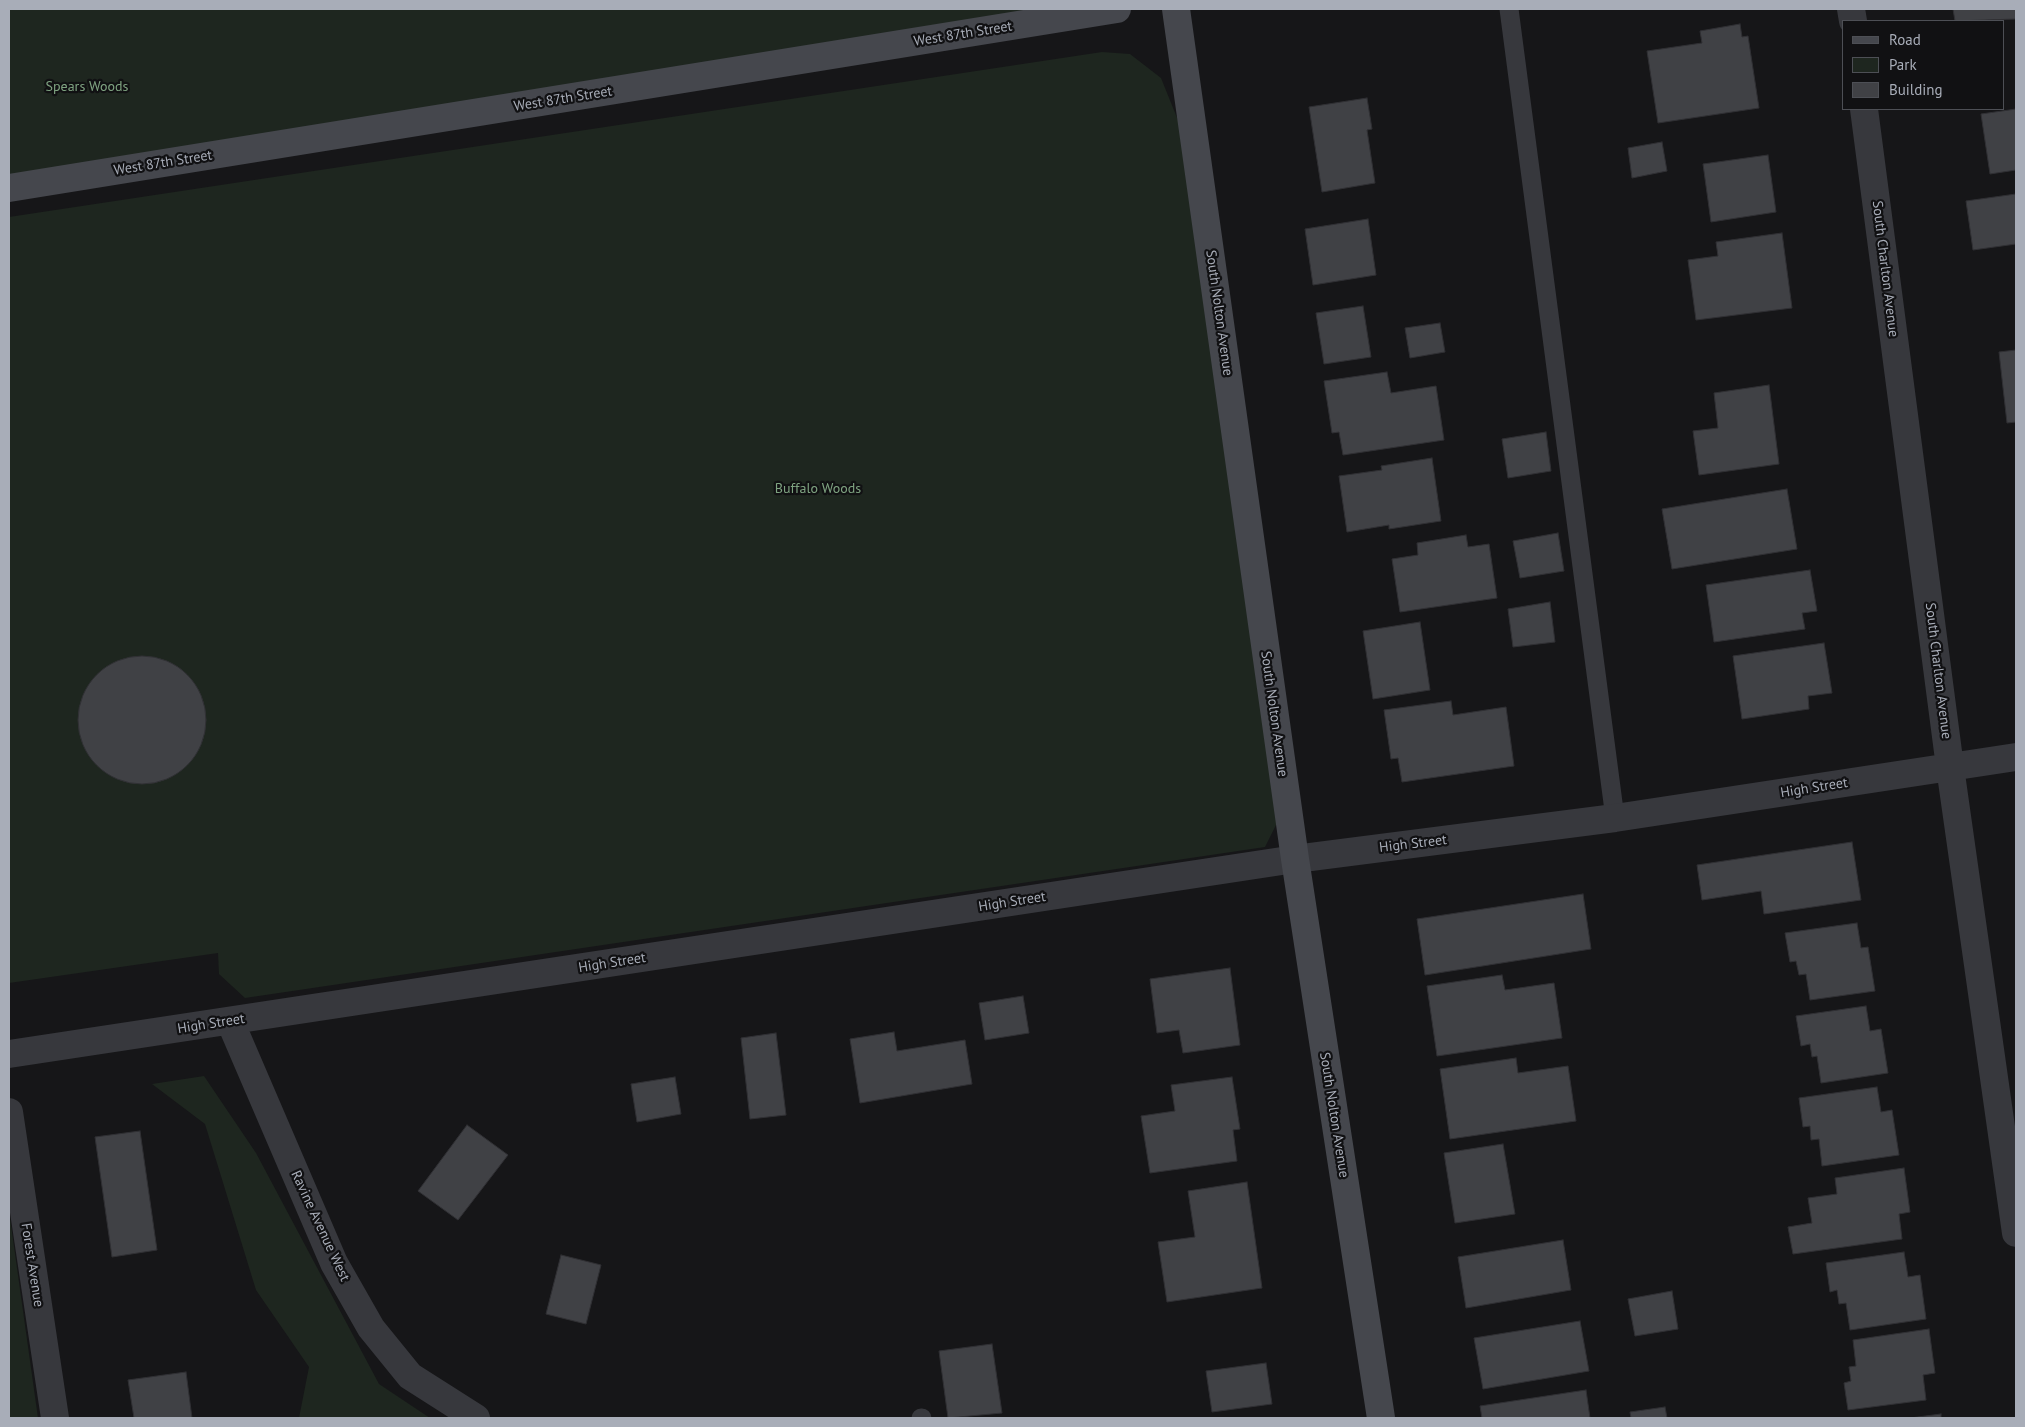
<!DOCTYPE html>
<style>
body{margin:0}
#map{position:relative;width:2025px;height:1427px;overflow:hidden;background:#161618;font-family:"PT Sans",sans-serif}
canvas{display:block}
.frame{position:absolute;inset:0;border:10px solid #a8adb8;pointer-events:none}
.legend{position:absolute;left:1842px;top:20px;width:162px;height:90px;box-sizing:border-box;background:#111113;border:1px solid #4d4f55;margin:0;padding:6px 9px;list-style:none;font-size:15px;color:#a8adb8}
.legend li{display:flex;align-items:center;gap:10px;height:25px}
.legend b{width:25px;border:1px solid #4d4f55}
</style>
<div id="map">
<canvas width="2025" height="1427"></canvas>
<div class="frame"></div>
<ul class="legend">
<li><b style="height:6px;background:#45474d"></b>Road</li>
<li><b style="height:14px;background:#1e261f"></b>Park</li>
<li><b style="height:14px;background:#404145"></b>Building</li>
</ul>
</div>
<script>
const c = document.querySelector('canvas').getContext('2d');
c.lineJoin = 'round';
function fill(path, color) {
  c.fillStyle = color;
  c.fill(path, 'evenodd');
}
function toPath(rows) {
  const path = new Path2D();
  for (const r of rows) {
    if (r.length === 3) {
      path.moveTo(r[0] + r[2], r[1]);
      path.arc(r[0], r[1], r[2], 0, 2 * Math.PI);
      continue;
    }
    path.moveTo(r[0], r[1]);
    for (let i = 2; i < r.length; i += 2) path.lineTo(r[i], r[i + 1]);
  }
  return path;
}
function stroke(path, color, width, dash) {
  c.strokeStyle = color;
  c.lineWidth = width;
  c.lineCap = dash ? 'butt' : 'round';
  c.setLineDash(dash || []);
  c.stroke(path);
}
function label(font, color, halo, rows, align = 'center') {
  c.font = font + ' "PT Sans",sans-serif';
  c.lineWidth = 4.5;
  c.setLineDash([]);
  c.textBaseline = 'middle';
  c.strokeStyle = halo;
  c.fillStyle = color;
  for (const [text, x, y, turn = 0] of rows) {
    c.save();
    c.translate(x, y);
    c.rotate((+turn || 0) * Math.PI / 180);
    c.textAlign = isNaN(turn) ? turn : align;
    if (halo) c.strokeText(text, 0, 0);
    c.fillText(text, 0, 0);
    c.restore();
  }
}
fill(toPath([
 [9,9,1094,9,9,177],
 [1102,52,1130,54,1161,78,1192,155,1277,823,1265,847,245,998,219,974,218,953,9,983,9,217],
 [204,1076,256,1153,379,1384,430,1418,299,1418,309,1367,256,1290,205,1124,152,1084],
 [9,1211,38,1418,9,1418]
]), '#1e261f');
const building = toPath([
 [1953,9,2016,9,2016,19,1955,21,1953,9],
 [1740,24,1742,37,1748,36,1759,108,1658,123,1647,51,1702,43,1700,31,1740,24],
 [1367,98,1372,129,1367,130,1375,183,1322,192,1309,107,1367,98],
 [2016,109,2016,170,1990,174,1981,114,2016,109],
 [1662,142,1667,171,1632,178,1628,148,1662,142],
 [1768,155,1776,212,1711,222,1703,164,1768,155],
 [2016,194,2016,244,1973,250,1966,201,2016,194],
 [1368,219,1376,275,1313,285,1305,229,1368,219],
 [1782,233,1792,308,1696,320,1688,260,1718,256,1716,242,1782,233],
 [1363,306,1371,357,1324,364,1316,313,1363,306],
 [1440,323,1445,352,1410,358,1405,328,1440,323],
 [2016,350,2016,422,2007,423,1999,352,2016,350],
 [1387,372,1391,393,1436,386,1444,440,1343,455,1339,432,1332,433,1324,381,1387,372],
 [1769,385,1779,464,1699,475,1693,431,1718,428,1714,393,1769,385],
 [1546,432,1551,471,1508,478,1502,439,1546,432],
 [1432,458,1441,521,1389,529,1389,525,1347,532,1339,476,1382,470,1381,466,1432,458],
 [1787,489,1797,549,1672,569,1662,509,1787,489],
 [1558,533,1564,571,1520,578,1513,541,1558,533],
 [1466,535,1468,547,1489,544,1497,598,1400,612,1392,559,1418,555,1417,543,1466,535],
 [1810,570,1817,611,1802,613,1805,629,1714,642,1706,585,1810,570],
 [1550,602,1555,642,1513,647,1508,609,1550,602],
 [1420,622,1430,690,1373,699,1363,631,1420,622],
 [1824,643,1832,693,1808,696,1809,709,1742,719,1733,656,1824,643],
 [142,720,64],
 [1451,701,1453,715,1506,707,1514,766,1402,782,1398,758,1391,759,1384,710,1451,701],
 [1852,842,1861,900,1764,914,1761,891,1702,900,1697,865,1852,842],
 [1583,894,1591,949,1425,975,1417,919,1583,894],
 [1857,923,1861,948,1868,947,1875,991,1810,1000,1806,974,1799,975,1796,961,1790,962,1785,933,1857,923],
 [1230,968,1240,1045,1183,1053,1179,1030,1157,1033,1150,979,1230,968],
 [1502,975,1505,990,1554,983,1562,1038,1437,1056,1427,986,1502,975],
 [1023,996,1029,1033,985,1040,979,1003,1023,996],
 [1866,1006,1870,1031,1881,1029,1888,1073,1821,1083,1817,1056,1812,1057,1810,1044,1801,1046,1796,1016,1866,1006],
 [894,1032,897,1051,965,1040,972,1084,860,1103,850,1039,894,1032],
 [776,1033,786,1115,750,1119,741,1038,776,1033],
 [1516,1058,1518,1073,1568,1066,1576,1121,1450,1139,1440,1069,1516,1058],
 [675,1077,681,1114,637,1122,631,1084,675,1077],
 [1232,1077,1240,1129,1233,1130,1237,1161,1150,1173,1141,1116,1175,1111,1171,1085,1232,1077],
 [1877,1087,1881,1112,1892,1110,1899,1155,1822,1166,1819,1139,1811,1140,1810,1126,1803,1127,1799,1098,1877,1087],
 [467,1125,508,1155,458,1220,418,1191,467,1125],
 [140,1131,157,1250,112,1257,95,1137,140,1131],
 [1503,1144,1515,1214,1455,1223,1444,1153,1503,1144],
 [1904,1168,1910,1212,1899,1214,1902,1239,1793,1254,1788,1227,1812,1223,1808,1198,1837,1194,1835,1178,1904,1168],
 [1247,1182,1262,1288,1167,1302,1158,1242,1195,1237,1188,1191,1247,1182],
 [1563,1240,1571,1290,1466,1308,1458,1257,1563,1240],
 [1904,1252,1908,1277,1920,1275,1926,1319,1850,1330,1846,1303,1839,1304,1837,1290,1830,1292,1826,1263,1904,1252],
 [561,1255,601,1265,586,1324,546,1314,561,1255],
 [1672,1291,1678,1329,1635,1336,1628,1299,1672,1291],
 [1580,1321,1589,1371,1483,1389,1474,1338,1580,1321],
 [1929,1329,1935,1373,1923,1375,1926,1400,1848,1410,1844,1383,1851,1381,1849,1367,1856,1366,1853,1340,1929,1329],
 [992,1344,1002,1413,948,1418,939,1351,992,1344],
 [1266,1363,1272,1404,1212,1412,1206,1371,1266,1363],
 [186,1372,192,1418,134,1418,128,1380,186,1372],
 [1586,1390,1590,1418,1482,1418,1480,1406,1586,1390],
 [1665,1407,1667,1418,1631,1418,1630,1412,1665,1407],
 [1941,1414,1941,1418,1910,1418,1941,1414]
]);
fill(building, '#404145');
stroke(building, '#303034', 1);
stroke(toPath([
 [1509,9,1615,818],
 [921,1418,922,1418]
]), '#37383d', 19);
stroke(toPath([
 [1851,9,1853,21],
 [1864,109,1950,767,2016,1233],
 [230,1021,334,1263,371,1328,410,1376,476,1418],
 [9,1054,1295,859,1615,818,2016,757],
 [9,1112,55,1418]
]), '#37383d', 28);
stroke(toPath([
 [1176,9,1295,859,1381,1418],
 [9,188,1117,9]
]), '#45474d', 28);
label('14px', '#a8adb8', '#111113', [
 ["West 87th Street",963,34,-9],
 ["West 87th Street",563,99,-9],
 ["West 87th Street",163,163,-9],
 ["South Charlton Avenue",1885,269,83],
 ["South Nolton Avenue",1219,313,82],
 ["South Charlton Avenue",1938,671,83],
 ["South Nolton Avenue",1274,714,82],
 ["High Street",1814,788,-9],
 ["High Street",1413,844,-7],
 ["High Street",1012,902,-9],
 ["High Street",612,963,-9],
 ["High Street",211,1024,-9],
 ["South Nolton Avenue",1334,1115,81],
 ["Ravine Avenue West",320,1226,65],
 ["Forest Avenue",32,1265,81]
]);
label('14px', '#7fa381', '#111113', [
 ["Spears Woods",87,87],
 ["Buffalo Woods",818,489]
]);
</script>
